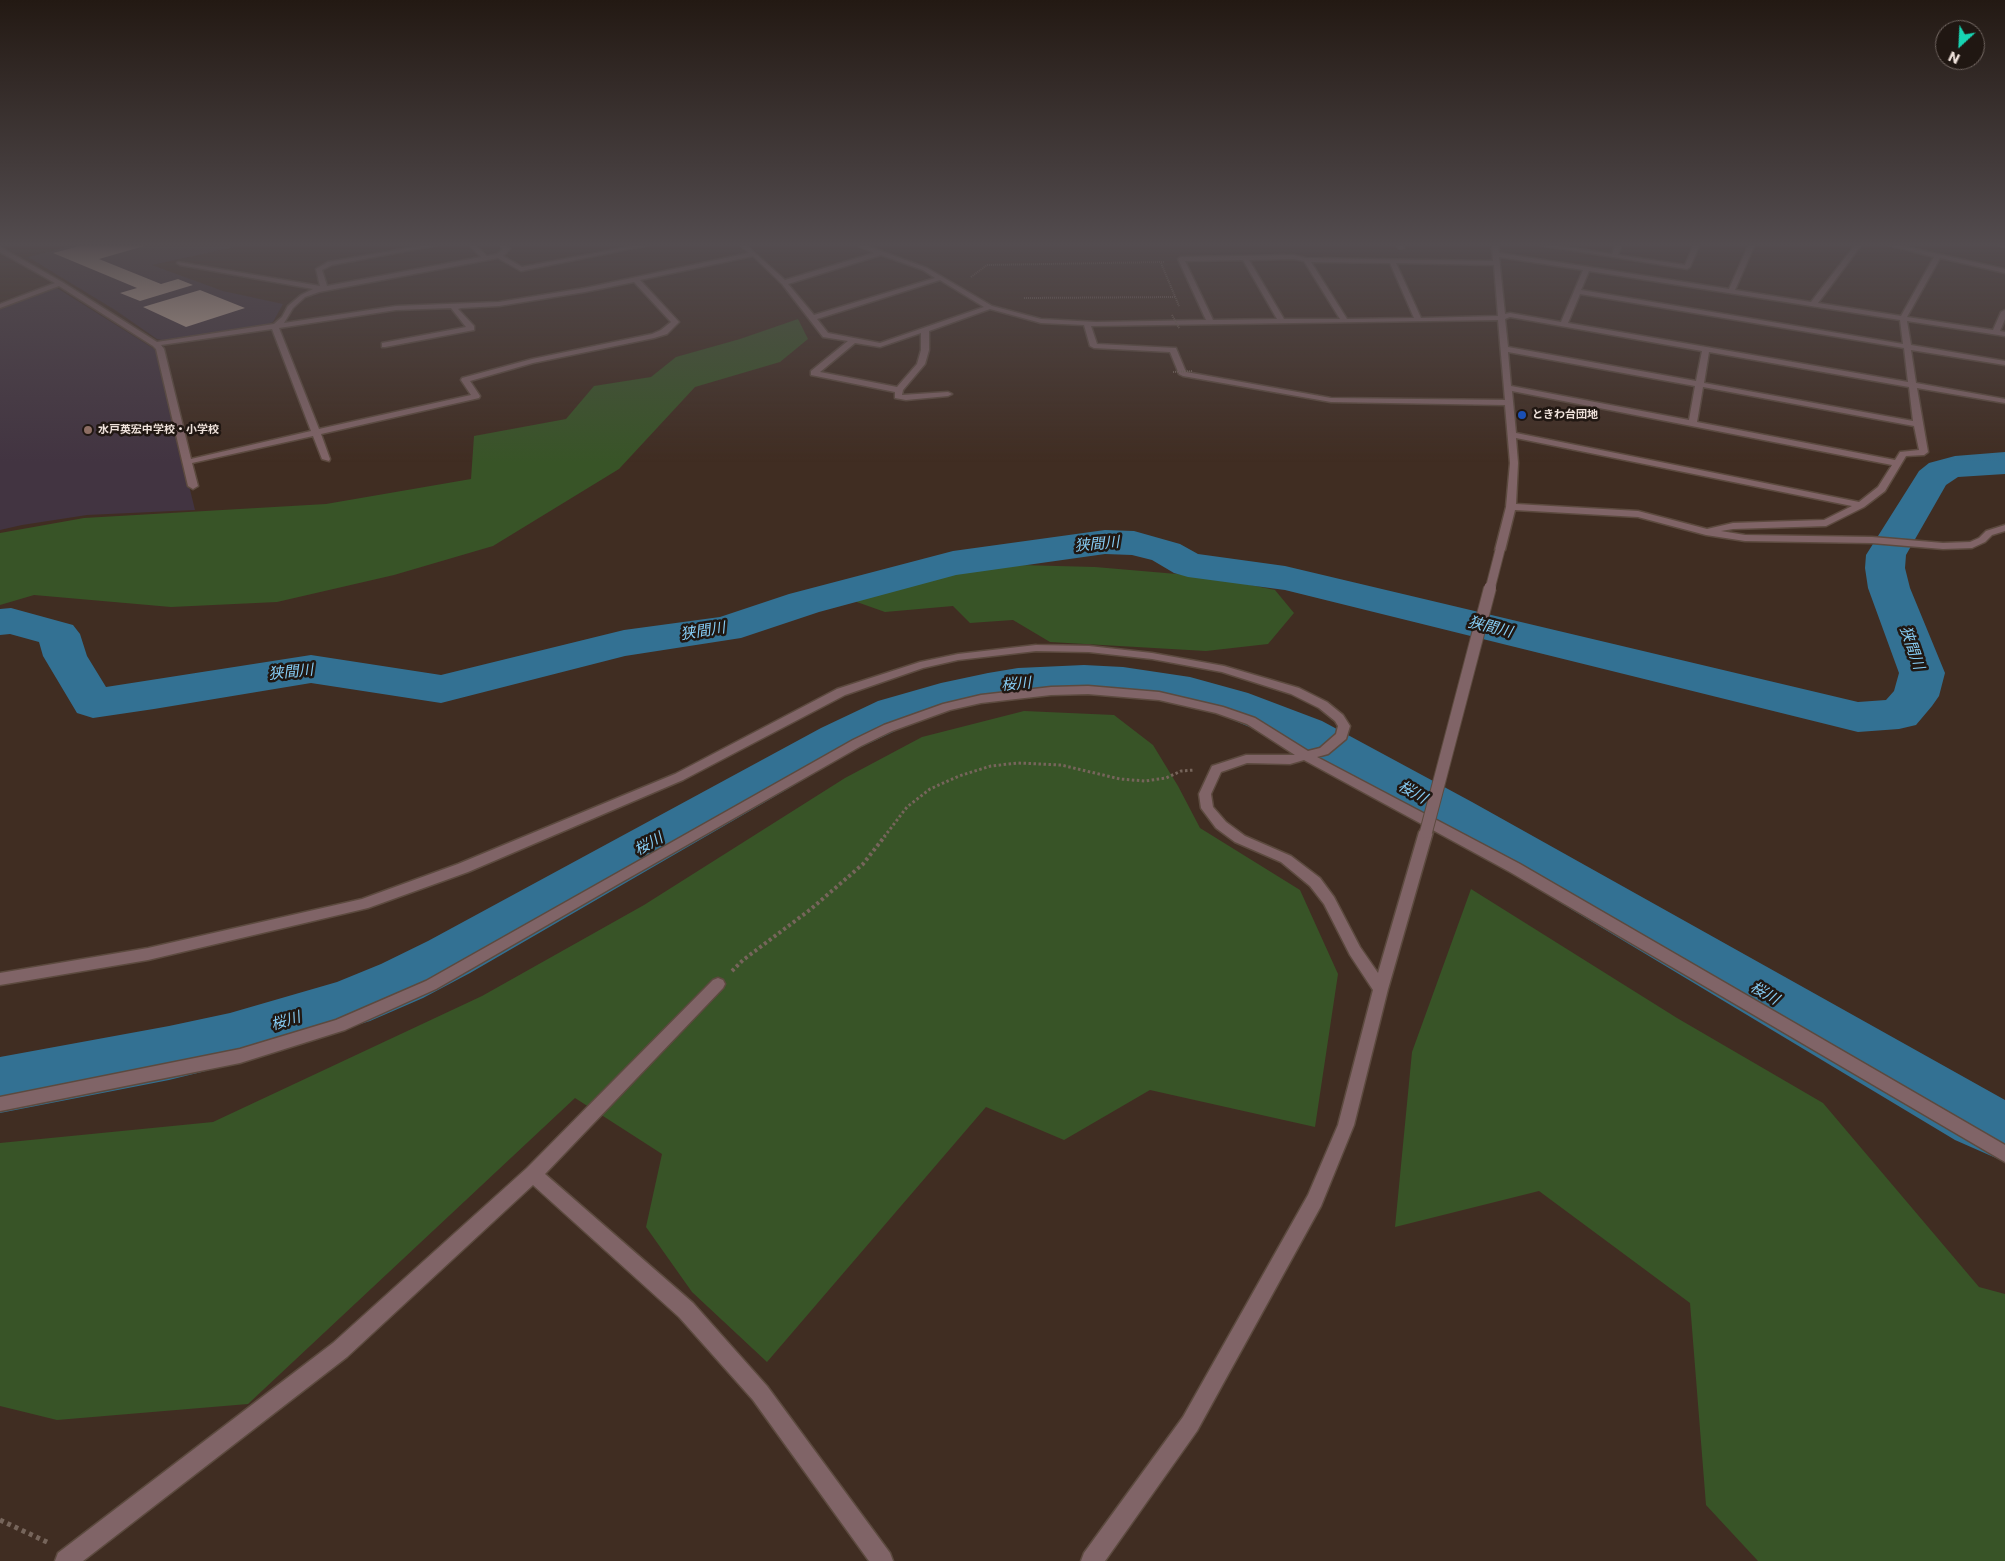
<!DOCTYPE html>
<meta charset="utf-8">
<style>
body{margin:0}
#map{position:relative;width:2005px;height:1561px;overflow:hidden;background:#402d22;font-family:Poppins,sans-serif}
canvas{display:block}
.north{position:absolute;left:1935px;top:20px;width:50px;height:50px;box-sizing:border-box;background:#201712;border:1px solid #726762;border-radius:50%;rotate:205deg;font-size:14px;font-weight:700;line-height:20px;text-align:center;color:#ede0d9}
.north::after{content:'';display:block;margin:auto;width:18px;height:22px;background:#17d5b3;clip-path:polygon(50% 0,100% 100%,50% 72%,0 100%)}
</style>
<div id="map">
<canvas width="2005" height="1561"></canvas>
<div class="north">N</div>
</div>
<script>
const c = document.querySelector('canvas').getContext('2d');
c.lineJoin = 'round';
function fill(path, color) {
  c.fillStyle = color;
  c.fill(path, 'evenodd');
}
function toPath(rows) {
  const path = new Path2D();
  for (const r of rows) {
    path.moveTo(r[0], r[1]);
    for (let i = 2; i < r.length; i += 2) path.lineTo(r[i], r[i + 1]);
  }
  return path;
}
function stroke(path, color, width, dash) {
  c.strokeStyle = color;
  c.lineWidth = width;
  c.lineCap = dash ? 'butt' : 'round';
  c.setLineDash(dash || []);
  c.stroke(path);
}
function label(font, color, halo, rows, align = 'center') {
  c.font = font + ' Poppins,"Noto Sans JP",sans-serif';
  c.lineWidth = 5;
  c.setLineDash([]);
  c.textBaseline = 'middle';
  c.strokeStyle = halo;
  c.fillStyle = color;
  for (const [text, x, y, turn = 0] of rows) {
    c.save();
    c.translate(x, y);
    c.rotate((+turn || 0) * Math.PI / 180);
    c.textAlign = isNaN(turn) ? turn : align;
    if (halo) c.strokeText(text, 0, 0);
    c.fillText(text, 0, 0);
    c.restore();
  }
}
fill(toPath([
 [78,244,225,244,235,247,152,265,223,291,283,304,273,322,265,325,166,341,157,339,115,310,28,257],
 [57,288,156,350,195,510,87,515,22,525,0,530,0,308]
]), '#423441');
fill(toPath([
 [798,319,808,339,780,362,695,387,619,469,493,546,394,575,277,602,171,607,34,595,0,605,0,533,84,518,326,504,471,479,474,436,566,419,594,386,651,377,676,357,740,339],
 [982,564,1095,567,1212,577,1275,590,1294,613,1268,644,1206,651,1050,642,1013,620,970,623,953,606,885,612,854,601],
 [1024,711,1114,715,1153,745,1178,786,1200,828,1300,890,1338,974,1315,1127,1150,1090,1064,1140,986,1107,767,1362,692,1292,646,1227,662,1154,575,1098,248,1404,57,1420,0,1406,0,1143,213,1122,482,996,644,905,845,778,922,737],
 [1471,889,1677,1018,1823,1103,1979,1287,2005,1294,2005,1561,1758,1561,1706,1505,1690,1303,1539,1191,1395,1227,1412,1052]
]), '#385427');
fill(toPath([
 [2005,452,2005,474,1958,477,1946,485,1906,555,1905,568,1910,588,1945,673,1939,696,1932,706,1916,725,1899,729,1858,732,1285,590,1188,577,1174,573,1152,560,1132,555,1105,554,956,575,819,612,741,638,625,656,441,703,311,683,154,709,93,718,77,713,43,656,39,642,10,634,0,635,0,609,11,608,73,625,80,634,87,656,106,687,311,655,441,675,624,630,720,617,789,594,953,551,1105,530,1134,531,1180,544,1198,554,1285,566,1858,702,1886,700,1894,691,1899,673,1868,588,1865,568,1866,555,1914,479,1919,471,1929,463,1955,456,2005,452],
 [1084,665,1123,667,1190,677,1248,693,1322,721,1472,802,2005,1100,2005,1162,1955,1140,1436,828,1288,743,1216,713,1186,705,1123,695,1084,693,1018,696,988,701,965,706,912,723,855,750,470,973,423,998,370,1021,230,1065,169,1080,0,1113,0,1057,169,1026,230,1013,337,982,381,964,428,941,821,728,878,701,941,683,988,673,1018,668,1084,665]
]), '#337193');
fill(toPath([
 [88,244,151,244,99,259,161,284,178,279,193,285,140,301,120,293,137,288,53,253],
 [200,290,245,308,186,327,143,307]
]), '#ccb4a6');
const minor = toPath([
 [432,244,443,244,332,265,322,270,327,286,481,257,468,244,474,244,487,256,497,254,503,249,498,244,504,244,510,249,503,256,522,267,644,244,654,244,521,271,498,258,319,292,305,297,293,308,284,323,396,306,499,302,585,288,749,253,739,244,745,244,785,280,874,253,854,244,862,244,927,268,992,306,1041,319,1096,322,1206,320,1178,259,1181,257,1293,255,1306,258,1493,261,1492,244,1498,244,1499,253,1729,289,1749,244,1755,244,1735,290,1811,302,1856,244,1862,244,1818,303,1901,316,1934,257,1884,244,1893,244,2005,269,2005,273,1940,258,1907,317,1993,330,2001,312,2005,310,2005,319,2000,331,2005,332,2005,336,1907,321,1911,345,2005,361,2005,365,1911,350,1916,383,2005,399,2005,403,1917,388,1928,452,1924,455,1906,456,1885,491,1864,507,1826,526,1733,529,1721,531,1745,535,1872,537,1943,543,1970,542,1979,538,1986,531,2005,525,2005,531,1992,535,1985,542,1972,548,1943,549,1872,543,1745,541,1706,535,1638,517,1515,510,1505,550,1500,553,1495,550,1506,507,1510,463,1505,405,1331,402,1183,376,1179,374,1170,352,1094,348,1090,346,1084,325,1041,323,990,309,929,331,929,350,925,364,903,390,902,395,948,392,952,394,948,396,906,400,895,398,895,392,811,375,811,371,848,341,823,337,782,284,753,256,640,280,679,322,667,334,654,338,533,363,470,381,480,396,479,398,321,434,330,459,329,461,322,459,313,436,192,463,198,486,193,489,188,486,156,349,153,346,59,286,0,308,0,304,55,283,0,252,0,247,62,282,157,342,274,324,282,317,288,306,301,295,313,289,180,265,177,263,178,262,320,286,316,269,328,262,432,244],
 [881,255,923,270,935,278,814,315,788,284,881,255],
 [1499,257,1583,270,1561,322,1510,313,1505,314,1499,257],
 [1293,259,1304,261,1340,319,1284,319,1249,260,1293,259],
 [1243,260,1277,319,1213,320,1185,261,1243,260],
 [1311,262,1390,263,1414,318,1347,319,1311,262],
 [1396,263,1494,265,1498,316,1421,318,1396,263],
 [1589,271,1900,320,1903,344,1581,290,1589,271],
 [940,280,984,307,880,343,828,333,817,319,940,280],
 [634,282,671,322,661,330,652,334,532,359,462,378,461,380,471,395,319,429,279,328,396,310,451,308,466,327,382,343,382,347,385,347,474,330,474,326,458,309,461,308,499,306,585,292,634,282],
 [1580,294,1904,348,1908,382,1568,323,1580,294],
 [1510,317,1702,351,1696,381,1508,347,1505,319,1510,317],
 [1498,320,1505,400,1331,398,1186,372,1176,348,1097,344,1091,326,1498,320],
 [272,329,311,431,191,459,164,349,161,345,272,329],
 [921,333,921,350,917,364,897,387,820,372,855,343,880,347,921,333],
 [1508,352,1695,386,1689,420,1511,386,1508,352],
 [1709,352,1909,387,1913,421,1704,383,1709,352],
 [1703,387,1914,426,1919,450,1900,452,1895,460,1697,422,1703,387],
 [1512,391,1892,465,1878,487,1859,502,1516,433,1512,391],
 [1516,438,1852,506,1824,520,1733,523,1707,529,1638,511,1516,504,1518,463,1516,438],
 [1396,244,1402,244,1404,248,1399,249,1396,244],
 [1533,244,1545,244,1612,254,1616,244,1622,244,1618,255,1685,265,1694,244,1700,244,1690,267,1687,269,1533,244],
 [1996,244,2005,244,2005,247,1997,245,1996,244],
 [1036,645,1089,646,1152,653,1224,666,1299,688,1327,702,1343,715,1350,726,1346,739,1328,754,1317,757,1520,864,2005,1145,2005,1162,1510,872,1304,760,1290,764,1247,763,1221,772,1211,794,1213,807,1226,822,1245,836,1291,856,1320,878,1334,897,1360,947,1378,973,1419,832,1421,829,1426,827,1431,829,1433,832,1388,989,1354,1125,1321,1206,1197,1431,1105,1561,1081,1561,1084,1553,1183,1417,1308,1195,1338,1125,1373,990,1350,955,1324,904,1310,886,1281,862,1235,842,1216,828,1201,808,1199,794,1212,766,1246,755,1295,755,1247,724,1216,713,1159,700,1088,694,1051,695,981,703,950,710,892,731,861,746,620,883,436,989,345,1030,240,1063,0,1111,0,1097,240,1049,336,1020,426,981,853,740,884,725,943,704,981,695,1051,687,1088,686,1159,692,1223,707,1255,718,1308,751,1320,748,1336,734,1338,726,1335,721,1319,708,1291,694,1222,672,1152,659,1089,652,1036,651,958,660,923,668,845,695,683,780,468,872,368,908,148,960,0,985,0,973,148,948,362,899,458,864,675,774,837,689,920,662,958,654,1036,645],
 [718,978,723,980,725,984,723,988,545,1174,693,1303,767,1386,890,1553,893,1561,869,1561,753,1400,679,1317,533,1185,347,1357,83,1561,55,1561,58,1553,333,1343,527,1168,713,980,718,978]
]);
stroke(minor, '#5c4a3f', 3);
stroke(toPath([
 [1161,263,1179,306],
 [971,277,987,265,1164,262],
 [1024,298,1175,297]
]), '#76655b', 2, [1, 1]);
stroke(toPath([
 [884,837,907,807,930,789,959,776,991,766,1018,763,1061,765,1120,779,1145,781,1166,778,1181,771,1195,770]
]), '#76655b', 3, [2.5, 2.5]);
stroke(toPath([
 [732,971,743,960,811,909,863,864,885,836]
]), '#76655b', 4, [3, 3]);
stroke(toPath([
 [0,1520,49,1543]
]), '#76655b', 5, [4, 4]);
fill(minor, '#806467');
const minorBridgeFar1 = toPath([
 [1490,589,1500,550]
]);
const minorBridge = toPath([
 [1426,832,1490,588]
]);
stroke(minorBridgeFar1, '#5c4a3f', 11, []);
stroke(minorBridge, '#5c4a3f', 14, []);
stroke(toPath([
 [1172,315,1179,328],
 [1173,372,1193,371]
]), '#76655b', 2, [1, 1]);
stroke(minorBridgeFar1, '#806467', 9);
stroke(minorBridge, '#806467', 12);
const sky = c.createLinearGradient(0, 0, 0, 462);
sky.addColorStop(0, '#231913');
sky.addColorStop(0.53, '#534c4f');
sky.addColorStop(1, '#534c4f00');
c.fillStyle = sky;
c.fillRect(0, 0, 2005, 462);
for (const [x, y, r, color] of [
 [1522,415,5,"#1a4fb4"],
 [88,430,5,"#8d6e63"]
]) {
  const dot = new Path2D();
  dot.arc(x, y, r, 0, 2 * Math.PI);
  c.fillStyle = color;
  c.fill(dot);
  stroke(dot, '#201712', 2);
}
label('bold 11px', '#ede0d9', '#201712', [
 ["ときわ台団地",1532,415],
 ["水戸英宏中学校・小学校",98,430]
], 'left');
label('italic 15px', '#86ccf4', '#201712', [
 ["狭間川",1097,545,-5],
 ["狭間川",1490,628,14],
 ["狭間川",703,632,-9],
 ["狭間川",1911,648,71],
 ["狭間川",291,673,-6],
 ["桜川",1016,685,-5],
 ["桜川",1412,793,30],
 ["桜川",649,845,-29],
 ["桜川",1764,994,30],
 ["桜川",286,1022,-17]
]);
</script>
